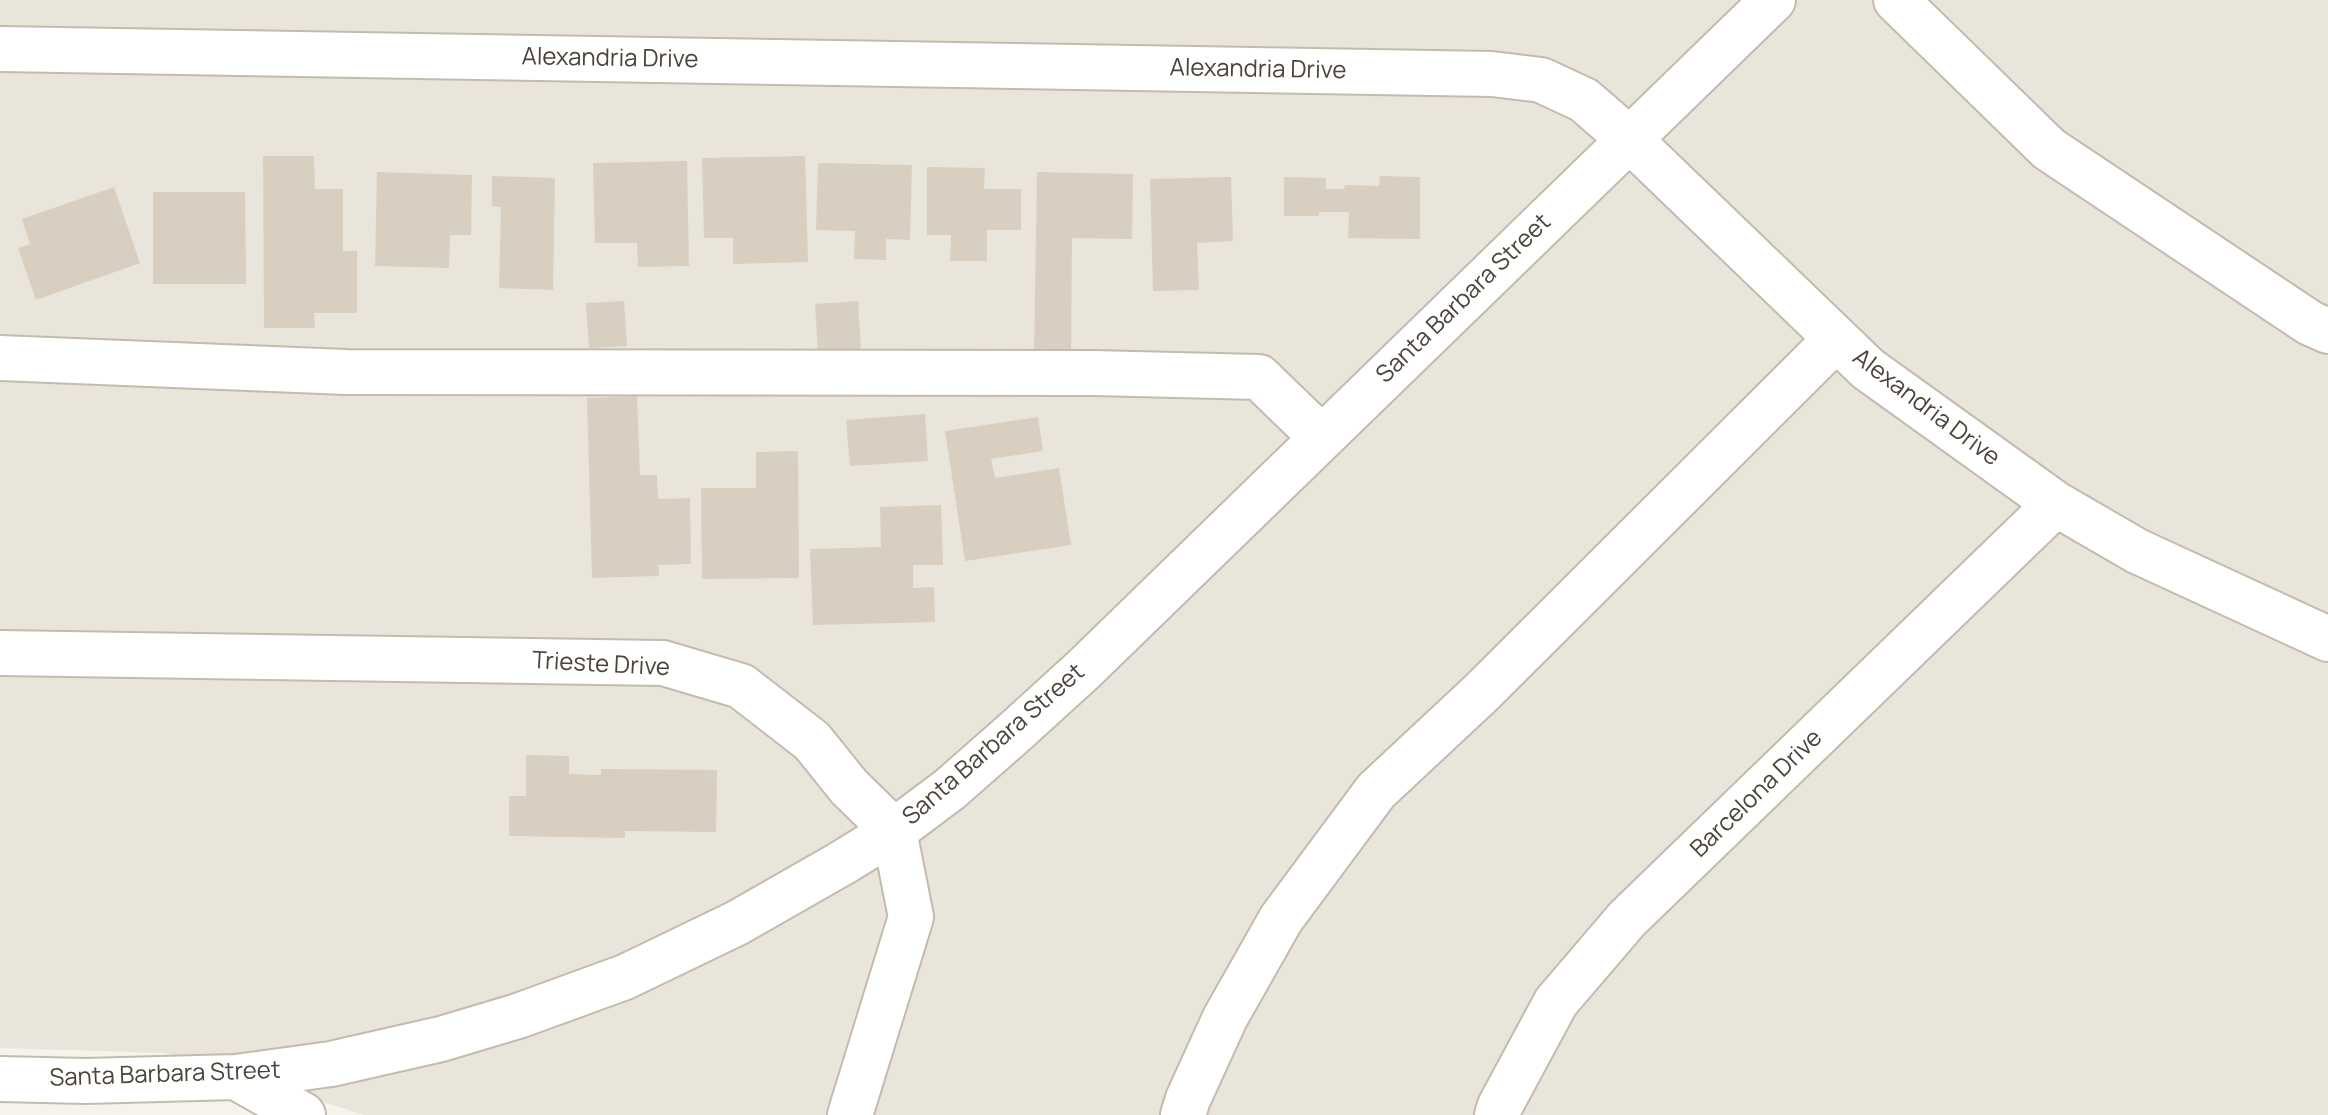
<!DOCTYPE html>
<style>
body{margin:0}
canvas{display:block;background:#f6f3ec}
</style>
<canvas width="2328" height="1115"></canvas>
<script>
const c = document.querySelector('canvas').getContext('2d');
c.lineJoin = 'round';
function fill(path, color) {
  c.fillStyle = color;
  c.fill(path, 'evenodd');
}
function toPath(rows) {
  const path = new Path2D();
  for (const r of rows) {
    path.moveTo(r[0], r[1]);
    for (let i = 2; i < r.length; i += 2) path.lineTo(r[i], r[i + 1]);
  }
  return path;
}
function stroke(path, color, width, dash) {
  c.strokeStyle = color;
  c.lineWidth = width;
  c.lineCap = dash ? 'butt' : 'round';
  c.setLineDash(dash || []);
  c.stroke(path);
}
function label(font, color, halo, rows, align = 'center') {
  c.font = font + ' Manrope,sans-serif';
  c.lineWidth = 6;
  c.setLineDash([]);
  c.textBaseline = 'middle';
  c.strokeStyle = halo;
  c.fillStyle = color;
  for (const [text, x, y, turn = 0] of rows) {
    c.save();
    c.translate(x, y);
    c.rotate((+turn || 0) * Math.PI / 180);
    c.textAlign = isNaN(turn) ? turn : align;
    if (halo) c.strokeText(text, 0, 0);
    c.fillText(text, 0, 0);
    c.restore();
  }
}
fill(toPath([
 [0,0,2328,0,2328,1115,365,1115,165,1053,0,1048]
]), '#eae5da');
fill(toPath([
 [263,156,314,156,315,189,343,189,343,251,357,251,357,313,314,313,315,328,264,328],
 [805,156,808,262,733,264,733,238,704,238,702,158],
 [687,161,689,266,638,267,637,243,595,243,593,163],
 [818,163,912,165,910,240,886,239,886,260,854,259,855,231,816,230],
 [927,167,985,168,984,189,1021,189,1021,230,987,230,987,261,950,261,951,235,927,235],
 [377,172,472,175,471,235,450,235,449,268,375,266],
 [1037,172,1133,174,1132,239,1072,238,1071,357,1034,356],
 [492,176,555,178,553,290,499,288,501,207,492,206],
 [1380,176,1420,177,1420,239,1348,238,1349,212,1319,212,1319,216,1284,216,1284,177,1326,178,1326,189,1344,189,1345,185,1379,186],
 [1231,177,1233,241,1197,243,1199,290,1153,291,1150,179],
 [114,187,140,263,36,300,18,248,30,244,22,219],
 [153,192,245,192,246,284,153,284],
 [624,301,627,346,589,348,586,303],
 [858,301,861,349,818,352,815,304],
 [637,396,640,475,657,475,658,499,690,498,691,564,659,565,659,576,592,578,587,398],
 [925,414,928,461,850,466,846,420],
 [1038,417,1043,451,991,459,995,478,1059,468,1071,545,965,561,945,431],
 [798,451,799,578,702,579,701,488,756,488,756,452],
 [941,505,943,565,913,565,913,588,934,587,935,622,813,625,810,549,881,547,880,507],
 [526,755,569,756,569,774,601,775,601,769,717,770,716,832,625,831,625,838,509,836,509,796,526,796]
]), '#d8cfc1');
const minor = toPath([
 [1896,0,2049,149,2310,323,2328,331],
 [0,49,1492,74,1541,80,1584,100,1629,139,1868,369,2056,504,2137,551,2328,639],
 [0,358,346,372,1093,373,1259,377,1321,437],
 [0,653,663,663,741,686,812,741,849,787,894,831,911,917,850,1115],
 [236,1077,303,1115],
 [0,1079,85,1081,236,1077,331,1064,441,1039,518,1016,625,977,737,923,842,863,894,831,950,789,1016,731,1083,670,1773,0],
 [1183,1115,1188,1099,1225,1018,1281,919,1376,791,1481,693,1836,339],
 [1497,1115,1500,1106,1556,1002,1627,919,2056,504]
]);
stroke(minor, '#c2bbae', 48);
stroke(minor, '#fff', 44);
label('24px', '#4b4439', '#fff', [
 ["Alexandria Drive",610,59,1],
 ["Alexandria Drive",1258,70,1],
 ["Santa Barbara Street",1464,299,-44],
 ["Alexandria Drive",1926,408,37],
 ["Trieste Drive",601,665,3],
 ["Santa Barbara Street",994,745,-41],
 ["Barcelona Drive",1757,794,-44],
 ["Santa Barbara Street",165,1075,-2]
]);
</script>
